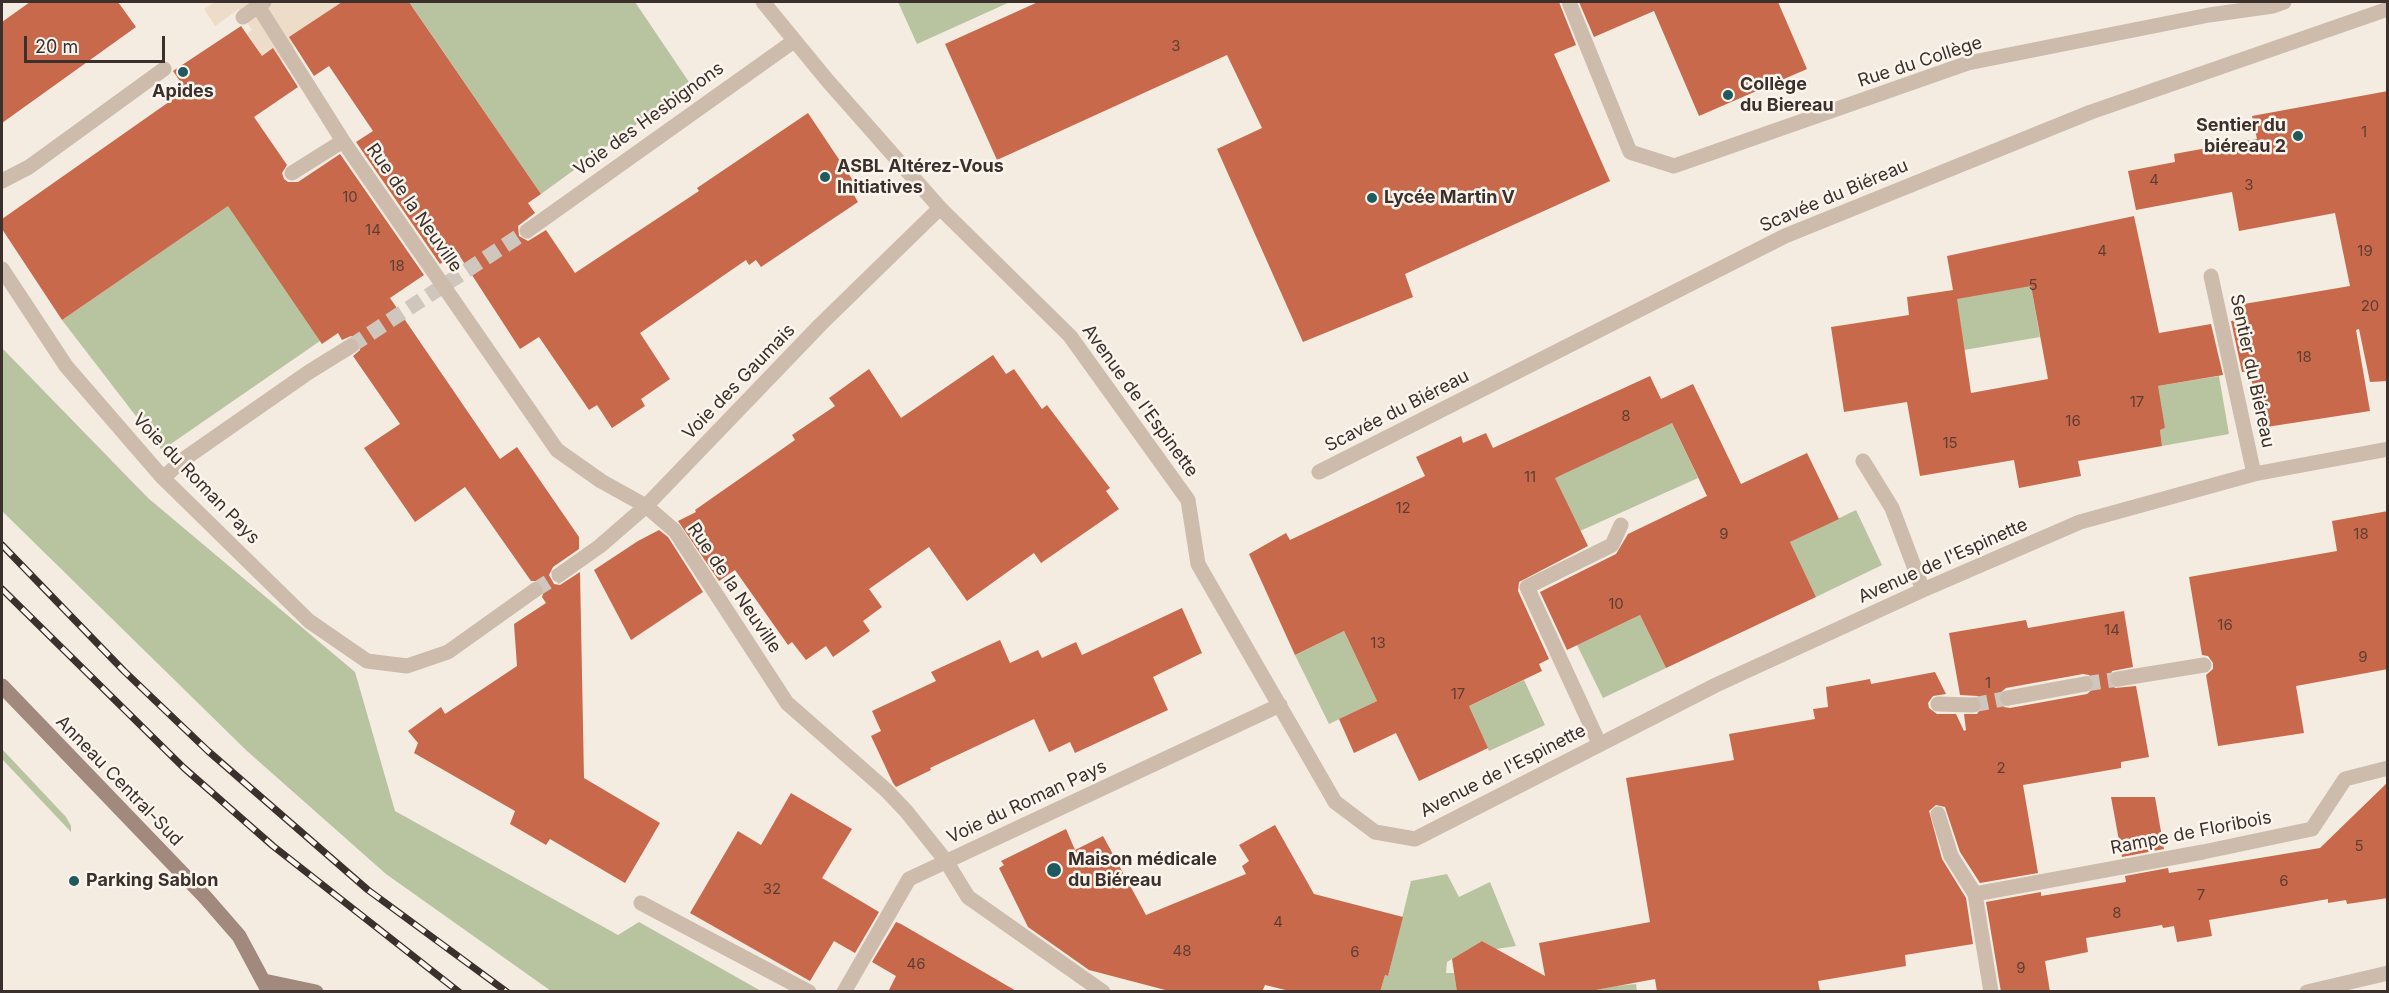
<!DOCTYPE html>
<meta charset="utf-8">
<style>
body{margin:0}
#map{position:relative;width:2389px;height:993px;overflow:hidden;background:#f4ebe1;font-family:Inter,sans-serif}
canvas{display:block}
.frame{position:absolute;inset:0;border:3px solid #3b302b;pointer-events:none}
.scale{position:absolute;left:24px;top:36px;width:141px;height:27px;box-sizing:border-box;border:3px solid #3b302b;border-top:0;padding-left:8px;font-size:18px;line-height:21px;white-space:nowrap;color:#3b302b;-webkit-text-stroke:4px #fbf5ee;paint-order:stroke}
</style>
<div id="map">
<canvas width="2389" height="993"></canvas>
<div class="frame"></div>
<div class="scale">20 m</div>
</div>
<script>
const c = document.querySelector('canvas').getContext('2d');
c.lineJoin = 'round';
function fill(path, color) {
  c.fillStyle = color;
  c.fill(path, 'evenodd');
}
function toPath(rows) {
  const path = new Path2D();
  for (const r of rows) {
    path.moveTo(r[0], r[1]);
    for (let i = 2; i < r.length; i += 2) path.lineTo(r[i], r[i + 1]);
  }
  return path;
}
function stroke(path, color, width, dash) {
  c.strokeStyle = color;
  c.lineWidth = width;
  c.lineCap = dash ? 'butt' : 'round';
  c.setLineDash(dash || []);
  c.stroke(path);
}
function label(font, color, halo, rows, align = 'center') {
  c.font = font + ' Inter,sans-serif';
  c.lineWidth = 5;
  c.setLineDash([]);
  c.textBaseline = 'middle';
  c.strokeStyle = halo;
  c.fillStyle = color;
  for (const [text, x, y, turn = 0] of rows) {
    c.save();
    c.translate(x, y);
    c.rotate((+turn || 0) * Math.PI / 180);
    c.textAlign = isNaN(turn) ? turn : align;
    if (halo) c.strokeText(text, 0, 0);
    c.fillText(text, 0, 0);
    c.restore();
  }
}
fill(toPath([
 [394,2,635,2,691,85,541,194,412,6,401,13],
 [898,2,1010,2,917,44],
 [249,191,320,341,162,450,62,320],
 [1995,276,2031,286,2040,337,1964,350,1955,289,1952,284],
 [3,349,148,498,355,672,395,811,618,935,639,922,761,991,551,991,386,874,247,751,2,511],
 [2219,376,2229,434,2162,446,2160,430,2165,428,2152,387],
 [1672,423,1698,478,1580,531,1547,462],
 [1856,510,1882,565,1816,597,1790,542],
 [1640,615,1666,668,1603,698,1577,645],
 [1344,631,1377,701,1329,724,1295,655],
 [1524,680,1545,725,1489,751,1469,706],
 [2,749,66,817,71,826,71,832,2,759],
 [1447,874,1459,897,1490,882,1516,946,1496,949,1482,941,1447,962,1446,973,1454,973,1457,991,1380,991,1385,975,1388,976,1411,881],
 [1636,984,1637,991,1585,992,1616,986]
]), '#b8c4a0');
fill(toPath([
 [215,2,342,2,303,28,290,55,271,69,247,34,252,30,239,9,215,26,204,9]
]), '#ecdcc8');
fill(toPath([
 [30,2,118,2,136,27,2,123,2,22],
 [342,2,409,2,541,194,528,203,535,213,518,226,519,236,528,241,546,230,575,273,699,191,697,188,808,113,860,191,854,195,858,202,761,267,756,260,749,265,746,260,640,333,670,379,641,399,645,406,612,428,597,405,589,410,539,337,520,349,457,252,440,264,356,142,373,131,329,66,314,76,289,37],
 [1038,2,1559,2,1576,45,1554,54,1610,181,1405,274,1413,297,1303,342,1217,149,1262,128,1227,55,997,160,945,44],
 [1579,2,1778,2,1807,69,1699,116,1654,11,1594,37],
 [241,26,262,56,273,48,298,87,254,117,287,165,282,173,284,179,288,182,298,182,340,154,424,275,390,298,500,459,517,447,579,537,579,549,553,567,549,575,554,584,560,585,580,572,584,778,660,823,625,883,550,839,546,845,510,824,515,811,414,753,418,743,408,731,441,707,445,714,517,666,514,624,546,603,542,597,545,588,540,581,531,581,465,487,415,522,364,448,400,424,353,356,360,350,359,340,351,336,342,340,338,333,322,344,228,206,62,320,2,229,2,219,186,90,173,71],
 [2388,91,2388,381,2370,382,2359,329,2356,330,2370,411,2260,428,2250,371,2242,372,2231,321,2240,319,2238,305,2350,286,2335,213,2239,231,2232,192,2136,210,2128,171,2175,162,2174,154,2257,139,2252,116],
 [2134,216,2159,333,2211,324,2223,375,2158,386,2165,428,2160,430,2162,446,2078,461,2081,476,2019,488,2014,460,1920,476,1907,402,1844,412,1831,327,1909,315,1907,297,1953,290,1947,256],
 [2031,286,2048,379,1971,393,1957,299],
 [993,355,1006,374,1014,369,1042,409,1047,405,1110,488,1106,491,1119,509,1041,563,1034,553,967,601,929,547,869,589,882,607,863,621,870,631,833,657,826,646,806,660,792,642,788,645,735,570,719,581,678,521,696,512,695,510,795,440,792,435,835,406,829,398,869,369,901,418],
 [1650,376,1661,399,1693,384,1741,484,1807,453,1839,519,1790,542,1816,597,1666,668,1640,615,1567,650,1540,592,1616,554,1628,534,1707,496,1672,423,1555,478,1588,546,1519,582,1518,591,1549,659,1539,664,1542,671,1469,706,1488,748,1419,781,1396,733,1354,753,1339,719,1377,701,1344,631,1295,655,1249,554,1286,533,1290,540,1425,476,1416,457,1461,436,1463,443,1486,433,1493,448],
 [2388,511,2388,669,2296,686,2304,733,2218,746,2206,675,2213,669,2213,663,2208,656,2202,655,2189,577,2337,551,2332,521],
 [659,530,668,537,703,592,631,640,594,570,638,541],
 [1182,608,1202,653,1153,677,1168,710,1075,753,1070,742,1049,752,1034,719,930,768,931,770,896,787,893,783,871,736,881,731,872,711,936,681,931,672,1000,640,1010,663,1038,650,1042,658,1076,642,1082,655],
 [2124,611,2133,667,2112,671,2109,681,2115,688,2136,686,2149,757,2121,762,2121,768,2023,785,2038,873,1980,883,1960,852,1945,807,1936,805,1929,811,1942,859,1966,898,1973,944,1905,955,1906,966,1818,981,1820,992,1657,992,1655,979,1585,992,1457,992,1452,959,1482,941,1545,976,1539,943,1650,922,1626,778,1734,760,1729,734,1815,719,1813,709,1828,707,1826,687,1870,679,1871,684,1935,672,1946,694,1933,696,1928,703,1929,708,1937,714,1956,714,1964,731,1966,730,1964,714,1977,714,1983,705,1978,696,1960,695,1949,633,2026,620,2028,628],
 [2083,674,2089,675,2094,682,2094,688,2087,694,2010,708,2004,707,1999,700,1999,694,2006,688],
 [2388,782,2388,898,2347,904,2346,900,2328,903,2328,899,2209,920,2212,936,2177,942,2174,926,2163,928,2162,925,2086,938,2088,952,2045,961,2050,992,2001,992,1986,902,2041,892,2041,896,2126,882,2125,876,2168,868,2169,873,2320,848],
 [791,793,852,829,822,878,879,912,855,953,834,941,810,981,690,913,738,831,761,845],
 [2111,797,2155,797,2164,849,2122,857],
 [1275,825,1314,894,1403,917,1388,976,1385,975,1380,992,1294,992,1265,985,1262,992,1173,992,1089,970,1028,927,999,868,1004,865,1001,861,1066,829,1075,850,1103,836,1146,915,1246,874,1242,866,1249,861,1239,845],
 [896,922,901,924,1018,992,888,992,896,976,872,962]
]), '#c8694b');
stroke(toPath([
 [351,346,527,231],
 [535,590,559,575],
 [2085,684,2118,679],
 [1973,705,2008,698]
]), '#cfc6bd', 15, [15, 8]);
stroke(toPath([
 [264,2,258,6,343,141,557,450,601,481,646,506,675,531,787,703,886,790,906,811,946,861,968,897,1103,992],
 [763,2,827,80,940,208,1070,336,1188,500,1198,564,1335,802,1375,832,1415,839,1716,685,1923,590,2080,522,2254,474,2388,449],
 [1569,2,1630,152,1674,166,1968,63,2209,15,2273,6,2284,2],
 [243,17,258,6],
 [292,173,343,141],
 [2,181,29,167,164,69],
 [527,231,794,41],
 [2,269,66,366,163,478,309,621,367,661,407,666,448,652,535,590],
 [2211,276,2254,474],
 [1863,461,1892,508,1923,590],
 [1319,472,1785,236,2091,112,2388,9],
 [163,478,184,459,309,372,351,346],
 [559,575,600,546,646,506,821,324,940,208],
 [2118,679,2204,665],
 [2008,698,2085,684],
 [1938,704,1973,705],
 [1599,743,1527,587,1612,545,1621,525],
 [1938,814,1951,856,1975,894,1991,992],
 [1975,894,2203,852,2312,829,2345,779,2388,768],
 [641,903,809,992],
 [844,992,909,879,1280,705],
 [2307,992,2388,973]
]), '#cdbbac', 15);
stroke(toPath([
 [2,686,205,897,239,936,269,992],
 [264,981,316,992]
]), '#a18a7d', 15);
const rail = toPath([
 [2,545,124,671,208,751,368,890,507,992],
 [2,589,184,768,273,846,459,992]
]);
stroke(rail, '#3b302b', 7);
stroke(rail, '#fbf5ee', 4.5, [14]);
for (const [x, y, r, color] of [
 [183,72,6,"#1f5a5e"],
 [1728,95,6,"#1f5a5e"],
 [2298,136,6,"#1f5a5e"],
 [825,177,6,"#1f5a5e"],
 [1372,198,6,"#1f5a5e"],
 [1054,870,8,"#1f5a5e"],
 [74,881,6,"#1f5a5e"]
]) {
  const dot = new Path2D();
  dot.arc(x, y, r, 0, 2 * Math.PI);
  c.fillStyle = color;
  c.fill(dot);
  stroke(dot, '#fbf5ee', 2);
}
label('15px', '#5e3e33', null, [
 ["3",1176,46],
 ["1",2364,132],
 ["4",2154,180],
 ["3",2249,185],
 ["10",350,197],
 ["14",373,230],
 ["4",2102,251],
 ["19",2365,251],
 ["18",397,266],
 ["5",2033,285],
 ["20",2370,306],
 ["18",2304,357],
 ["17",2137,402],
 ["8",1626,416],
 ["16",2073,421],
 ["15",1950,443],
 ["11",1530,477],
 ["12",1403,508],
 ["9",1724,534],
 ["18",2361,534],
 ["10",1616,604],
 ["16",2225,625],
 ["14",2112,630],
 ["13",1378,643],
 ["9",2363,657],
 ["1",1988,683],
 ["17",1458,694],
 ["2",2001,768],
 ["5",2359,846],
 ["6",2284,881],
 ["32",772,889],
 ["7",2201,895],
 ["8",2117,913],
 ["4",1278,922],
 ["48",1182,951],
 ["6",1355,952],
 ["46",916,964],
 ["9",2021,968]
]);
label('18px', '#3b302b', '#fbf5ee', [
 ["Rue du Collège",1920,62,-18],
 ["Voie des Hesbignons",649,119,-36],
 ["Scavée du Biéreau",1834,196,-23],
 ["Rue de la Neuville",414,208,55],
 ["Sentier du Biéreau",2252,371,78],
 ["Voie des Gaumais",739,382,-46],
 ["Avenue de l'Espinette",1140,401,54],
 ["Scavée du Biéreau",1397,411,-27],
 ["Voie du Roman Pays",196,479,46],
 ["Avenue de l'Espinette",1943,561,-24],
 ["Rue de la Neuville",734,588,56],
 ["Avenue de l'Espinette",1503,771,-27],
 ["Anneau Central-Sud",119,781,46],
 ["Voie du Roman Pays",1027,802,-25],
 ["Rampe de Floribois",2191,833,-11]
]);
label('bold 18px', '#3b302b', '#fbf5ee', [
 ["Collège",1740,85],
 ["du Biereau",1740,106],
 ["Apides",183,92,"center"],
 ["Sentier du",2286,126,"right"],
 ["biéreau 2",2286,147,"right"],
 ["ASBL Altérez-Vous",837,167],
 ["Initiatives",837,188],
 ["Lycée Martin V",1384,198],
 ["Maison médicale",1068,860],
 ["du Biéreau",1068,881],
 ["Parking Sablon",86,881]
], 'left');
</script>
